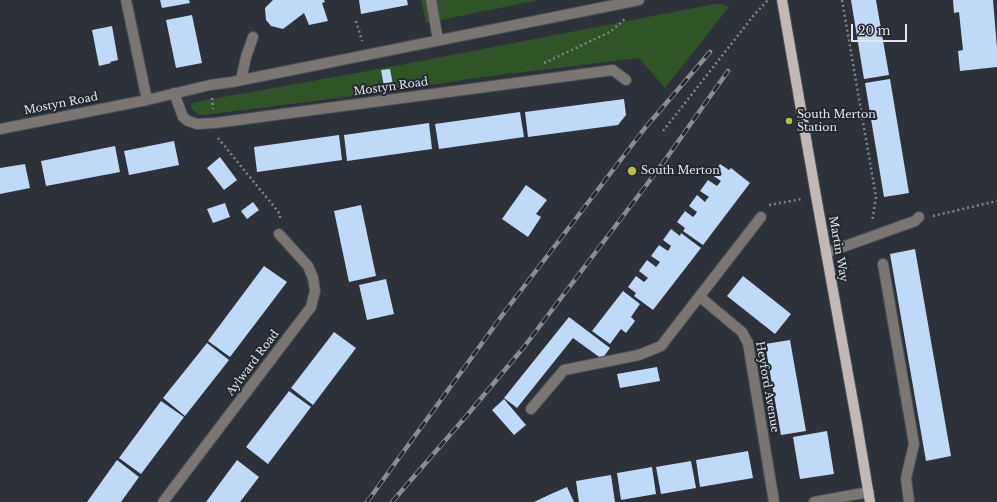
<!DOCTYPE html>
<style>
body{margin:0}
#map{position:relative;width:997px;height:502px;overflow:hidden;background:#2d323a;font-family:"Libre Baskerville",serif}
canvas{display:block}
.scale{position:absolute;left:851px;top:24px;width:56px;height:18px;box-sizing:border-box;border:2px solid #e2e6eb;border-top:0;padding-left:5px;font-size:12px;line-height:14px;white-space:nowrap;color:#e2e6eb;-webkit-text-stroke:3px #232830;paint-order:stroke}
</style>
<div id="map">
<canvas width="997" height="502"></canvas>
<div class="scale">20 m</div>
</div>
<script>
const c = document.querySelector('canvas').getContext('2d');
c.lineJoin = 'round';
function fill(path, color) {
  c.fillStyle = color;
  c.fill(path, 'evenodd');
}
function toPath(rows) {
  const path = new Path2D();
  for (const r of rows) {
    path.moveTo(r[0], r[1]);
    for (let i = 2; i < r.length; i += 2) path.lineTo(r[i], r[i + 1]);
  }
  return path;
}
function stroke(path, color, width, dash) {
  c.strokeStyle = color;
  c.lineWidth = width;
  c.lineCap = dash ? 'butt' : 'round';
  c.setLineDash(dash || []);
  c.stroke(path);
}
function label(font, color, halo, rows, align = 'center') {
  c.font = font + ' "Libre Baskerville",serif';
  c.lineWidth = 4;
  c.setLineDash([]);
  c.textBaseline = 'middle';
  c.strokeStyle = halo;
  c.fillStyle = color;
  for (const [text, x, y, turn = 0] of rows) {
    c.save();
    c.translate(x, y);
    c.rotate((+turn || 0) * Math.PI / 180);
    c.textAlign = isNaN(turn) ? turn : align;
    if (halo) c.strokeText(text, 0, 0);
    c.fillText(text, 0, 0);
    c.restore();
  }
}
fill(toPath([
 [421,0,538,0,426,23],
 [715,4,722,4,729,7,665,88,639,58,475,78,385,92,204,115,197,114,192,109,191,104,196,102,395,66]
]), '#305327');
fill(toPath([
 [160,0,189,0,190,3,162,8],
 [273,0,324,0,325,2,322,3,328,21,309,25,304,13,283,29,271,26,266,20,265,8],
 [359,0,407,0,408,5,361,14],
 [851,0,876,0,889,75,864,79],
 [953,0,993,0,997,48,997,67,960,71,958,51,963,50,959,12,954,13],
 [192,15,202,63,176,68,166,20],
 [112,26,118,60,110,62,111,63,99,66,92,30],
 [390,69,393,85,384,86,381,70],
 [890,79,909,193,884,197,865,83],
 [624,99,626,115,618,125,528,137,525,112],
 [520,112,524,137,439,149,435,124],
 [429,123,432,149,347,161,344,135],
 [339,135,342,160,257,172,254,147],
 [174,141,179,165,129,175,124,151],
 [115,146,120,172,46,186,41,161],
 [220,157,237,180,224,190,207,168],
 [25,164,30,188,0,194,0,168],
 [720,164,729,170,731,168,750,183,703,245,683,231,685,228,677,222,685,211,693,217,695,215,697,212,689,206,697,195,705,202,707,199,709,197,700,191,708,180,717,186,721,181,712,175],
 [526,185,547,200,536,214,541,217,528,237,502,219],
 [253,202,259,210,247,219,241,211],
 [225,203,230,217,213,223,207,209],
 [361,205,376,276,349,282,334,211],
 [671,229,680,236,681,233,701,248,653,310,634,296,636,293,628,287,636,276,644,282,648,278,639,271,647,260,656,267,660,262,651,256,659,245,668,251,671,246,663,240],
 [915,249,951,456,926,461,890,254],
 [264,266,287,282,230,357,208,341],
 [743,276,791,314,775,334,727,296],
 [386,279,394,314,367,320,359,285],
 [623,291,640,304,631,317,635,321,626,333,621,329,610,344,592,331],
 [569,317,610,348,602,359,573,338,517,408,504,398],
 [334,332,356,348,313,405,291,388],
 [790,340,806,431,781,435,765,344],
 [207,343,229,360,185,416,163,398],
 [657,367,660,381,620,388,617,374],
 [289,391,311,407,268,464,246,447],
 [504,399,526,425,514,435,492,410],
 [161,401,184,417,141,474,119,458],
 [827,431,834,474,800,479,793,437],
 [748,451,753,478,700,487,696,460],
 [117,460,139,477,121,502,87,502],
 [237,460,259,477,240,502,206,502],
 [691,461,696,488,661,494,656,467],
 [652,467,656,494,621,500,617,473],
 [611,475,615,502,579,502,576,481],
 [567,487,574,502,534,502,551,494]
]), '#c0d9f9');
const minor = toPath([
 [126,0,147,100],
 [431,0,438,40],
 [241,80,246,57,253,37],
 [174,93,183,117,188,121,197,124,215,123,613,70,626,80],
 [0,129,147,100,210,85,232,82,639,0],
 [826,253,915,221,919,217],
 [883,264,914,444,906,478,909,502],
 [700,297,742,332,748,343,774,502],
 [531,409,564,370,639,355,661,346,761,217],
 [163,502,311,307,315,291,313,278,308,266,279,234],
 [814,502,869,492]
]);
const major = toPath([
 [782,0,816,196,857,424,870,502]
]);
stroke(minor, '#4a4f56', 12);
stroke(major, '#4a4f56', 12);
stroke(toPath([
 [842,0,876,197,872,222],
 [356,21,362,41],
 [544,63,610,32,625,19],
 [212,98,213,109],
 [663,131,754,15,768,0],
 [218,138,280,214,280,221],
 [769,205,802,199],
 [933,216,997,201]
]), '#80858b', 2.5, [2, 3]);
stroke(minor, '#7b7574', 10);
stroke(major, '#c4b8b6', 10);
const rail = toPath([
 [367,502,506,310,645,128,710,52],
 [392,502,468,414,524,347,663,163,728,71]
]);
stroke(rail, '#898d94', 4.5);
stroke(rail, '#232830', 3, [9]);
for (const [x, y, r, color] of [
 [789,121,4,"#b9c046"],
 [632,171,5,"#b9c046"]
]) {
  const dot = new Path2D();
  dot.arc(x, y, r, 0, 2 * Math.PI);
  c.fillStyle = color;
  c.fill(dot);
  stroke(dot, '#232830', 1.5);
}
label('11px', '#e2e6eb', '#232830', [
 ["Mostyn Road",391,87,-8],
 ["Mostyn Road",61,104,-11],
 ["Martin Way",838,249,80],
 ["Aylward Road",253,363,-53],
 ["Heyford Avenue",767,387,80]
]);
label('11px', '#e2e6eb', '#232830', [
 ["South Merton",797,115],
 ["Station",797,128],
 ["South Merton",641,171]
], 'left');
</script>
